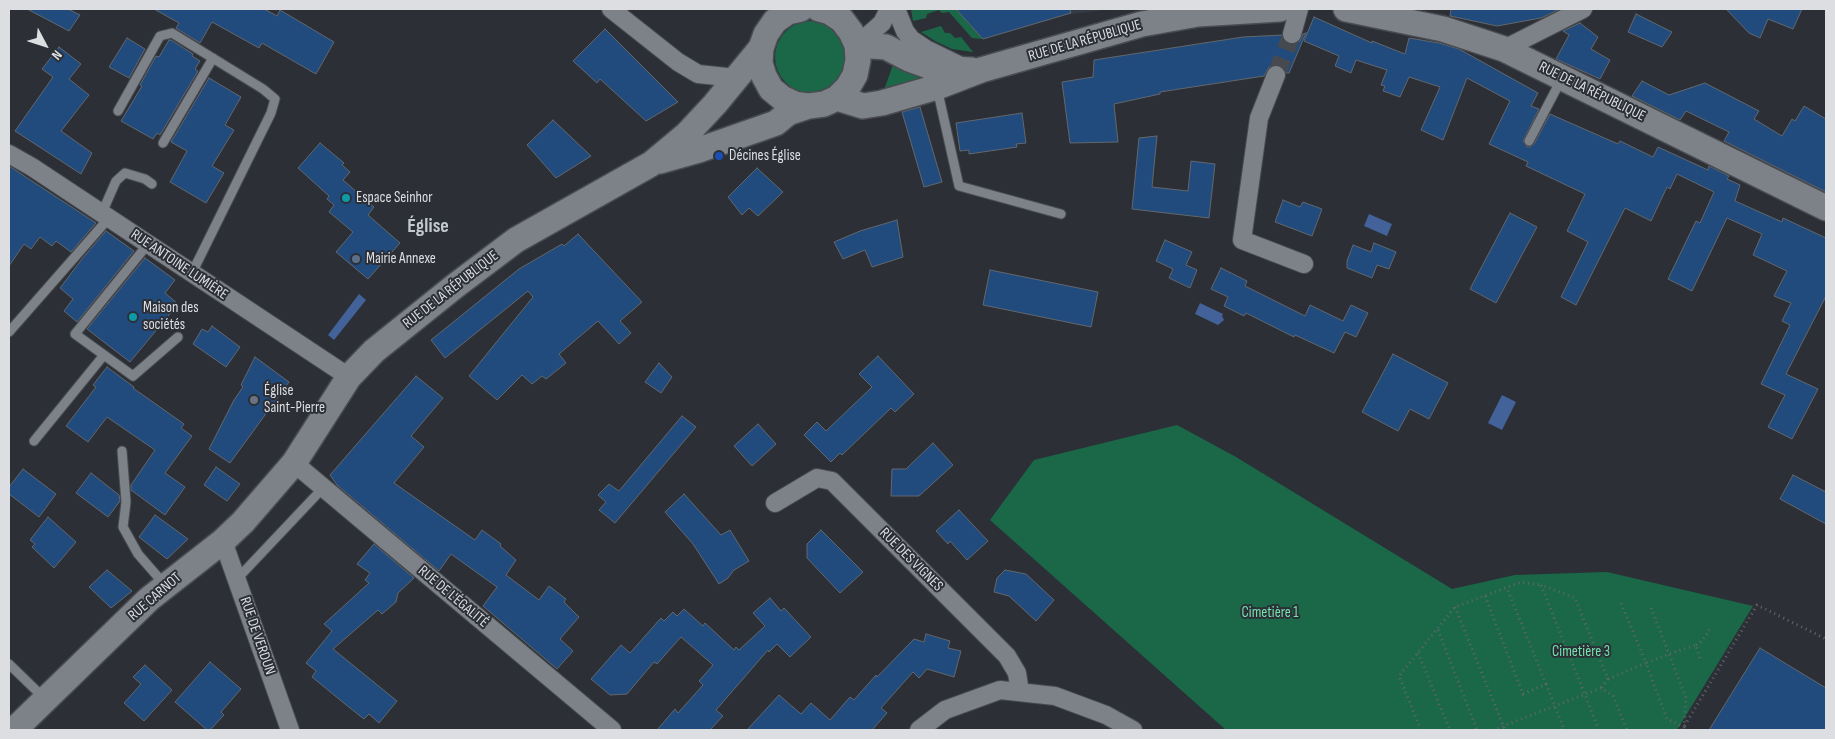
<!DOCTYPE html>
<meta charset="utf-8">
<style>
body{margin:0}
#map{position:relative;width:1835px;height:739px;overflow:hidden;background:#2c3036;font-family:"Sofia Sans Condensed",sans-serif}
canvas{display:block}
.frame{position:absolute;inset:0;border:10px solid #dcdee2;pointer-events:none}
.north{position:absolute;left:20px;top:20px;width:50px;height:50px;-webkit-text-stroke:4px #2c3036;paint-order:stroke;rotate:130deg;font-size:14px;font-weight:700;line-height:20px;text-align:center;color:#dcdee2}
.north::after{content:'';display:block;margin:auto;width:18px;height:22px;background:#dcdee2;clip-path:polygon(50% 0,100% 100%,50% 72%,0 100%)}
</style>
<div id="map">
<canvas width="1835" height="739"></canvas>
<div class="frame"></div>
<div class="north">N</div>
</div>
<script>
const c = document.querySelector('canvas').getContext('2d');
c.lineJoin = 'round';
function fill(path, color) {
  c.fillStyle = color;
  c.fill(path, 'evenodd');
}
function toPath(rows) {
  const path = new Path2D();
  for (const r of rows) {
    if (r.length === 3) {
      path.moveTo(r[0] + r[2], r[1]);
      path.arc(r[0], r[1], r[2], 0, 2 * Math.PI);
      continue;
    }
    path.moveTo(r[0], r[1]);
    for (let i = 2; i < r.length; i += 2) path.lineTo(r[i], r[i + 1]);
  }
  return path;
}
function stroke(path, color, width, dash) {
  c.strokeStyle = color;
  c.lineWidth = width;
  c.lineCap = dash ? 'butt' : 'round';
  c.setLineDash(dash || []);
  c.stroke(path);
}
function label(font, color, halo, rows, align = 'center') {
  c.font = font + ' "Sofia Sans Condensed",sans-serif';
  c.lineWidth = 4;
  c.setLineDash([]);
  c.textBaseline = 'middle';
  c.strokeStyle = halo;
  c.fillStyle = color;
  for (const [text, x, y, turn = 0] of rows) {
    c.save();
    c.translate(x, y);
    c.rotate((+turn || 0) * Math.PI / 180);
    c.textAlign = isNaN(turn) ? turn : align;
    if (halo) c.strokeText(text, 0, 0);
    c.fillText(text, 0, 0);
    c.restore();
  }
}
fill(toPath([
 [1060,9,1111,9,1065,15]
]), '#333b45');
fill(toPath([
 [911,9,956,9,983,39,972,38,949,12,942,13,939,10,927,14,926,18,913,21],
 [811,57,36],
 [941,26,945,33,950,33,955,38,961,37,973,52,952,49,935,41,921,32],
 [894,62,922,76,923,80,884,90],
 [1177,425,1236,457,1452,589,1515,575,1607,572,1753,606,1677,730,1226,730,990,520,1034,460]
]), '#1a6848');
fill(toPath([
 [1369,214,1392,224,1387,236,1364,226],
 [359,294,366,300,334,340,328,335],
 [1200,303,1223,314,1222,316,1224,320,1218,325,1195,314],
 [1502,395,1516,402,1502,430,1488,423]
]), '#436299');
const building = toPath([
 [27,9,68,9,80,15,69,31,27,9],
 [154,9,264,9,277,16,280,10,334,42,316,74,262,43,259,48,212,22,200,43,176,28,179,23,154,9],
 [956,9,1070,9,1071,13,983,39,956,9],
 [1451,9,1560,9,1541,18,1497,26,1450,16,1451,9],
 [1726,9,1802,9,1793,29,1768,19,1760,38,1749,33,1726,9],
 [1636,14,1672,32,1662,47,1628,32,1636,14],
 [1314,17,1372,43,1372,41,1405,54,1409,38,1439,43,1459,49,1538,93,1531,106,1539,109,1523,141,1527,147,1530,147,1534,144,1550,114,1618,144,1620,141,1653,157,1658,147,1708,170,1709,166,1729,176,1727,179,1740,185,1735,201,1782,222,1783,218,1826,238,1826,296,1786,374,1818,389,1792,439,1768,427,1785,395,1761,384,1790,325,1782,321,1791,303,1774,296,1787,271,1753,255,1762,234,1727,218,1692,291,1668,279,1696,221,1700,223,1714,192,1677,174,1670,189,1667,187,1651,221,1625,208,1576,305,1561,297,1588,242,1567,231,1585,194,1526,166,1528,162,1489,144,1510,101,1467,78,1443,140,1421,130,1440,87,1409,77,1400,97,1383,91,1385,86,1381,85,1387,70,1356,60,1351,73,1335,66,1339,56,1304,41,1314,17],
 [1580,23,1598,37,1591,49,1610,60,1600,79,1556,59,1569,35,1563,31,1580,23],
 [605,29,678,102,646,121,600,79,597,83,573,61,605,29],
 [1306,33,1289,73,1286,73,1280,65,1274,65,1269,67,1264,76,1160,92,1160,94,1114,104,1118,142,1070,143,1062,82,1093,77,1094,60,1243,37,1282,35,1285,42,1294,44,1300,41,1303,34,1306,33],
 [127,38,145,49,129,78,109,67,127,38],
 [169,40,171,40,193,54,192,56,200,61,195,69,198,71,160,135,157,133,153,139,121,121,142,86,140,85,156,56,159,57,169,40],
 [59,47,81,64,69,79,89,95,61,131,92,153,81,174,15,131,53,77,42,69,59,47],
 [209,78,241,97,225,125,234,130,212,166,224,173,206,203,170,182,187,151,171,142,209,78],
 [1642,81,1669,95,1705,83,1759,111,1754,119,1782,136,1792,119,1795,121,1804,106,1826,119,1826,192,1724,141,1729,132,1686,111,1680,120,1632,96,1642,81],
 [920,107,942,182,924,187,902,112,920,107],
 [1022,113,1026,143,1016,144,1017,147,969,154,969,150,960,151,956,123,1022,113],
 [553,120,591,156,556,178,527,145,553,120],
 [1157,136,1152,187,1188,191,1191,161,1215,164,1209,218,1132,209,1139,138,1157,136],
 [320,143,344,163,342,165,350,172,343,180,374,207,368,215,400,243,368,279,336,252,353,232,329,212,334,205,327,199,329,196,298,168,320,143],
 [9,166,96,223,71,252,56,241,52,246,40,237,31,249,24,244,9,266,9,166],
 [757,168,783,192,758,216,749,208,742,215,728,197,757,168],
 [1283,200,1300,207,1303,202,1322,209,1312,236,1275,222,1283,200],
 [1510,213,1537,227,1496,303,1470,289,1510,213],
 [897,220,903,257,872,267,865,250,843,259,834,242,860,231,897,220],
 [106,231,134,251,77,322,64,311,73,299,60,288,82,259,106,231],
 [578,234,642,302,620,321,631,333,619,344,598,321,559,354,566,363,546,379,542,376,532,384,522,375,497,400,469,376,533,297,528,291,445,358,431,340,519,269,562,244,564,246,578,234],
 [1165,240,1192,252,1186,265,1197,270,1190,288,1169,278,1173,269,1156,261,1165,240],
 [1374,243,1396,252,1389,269,1377,265,1372,278,1347,268,1347,261,1353,245,1371,252,1374,243],
 [145,258,175,280,165,293,178,304,130,362,87,329,145,258],
 [1221,268,1247,281,1245,286,1305,316,1310,305,1343,321,1351,305,1368,313,1356,337,1345,332,1334,353,1295,335,1294,337,1246,313,1244,316,1224,306,1228,297,1211,289,1221,268],
 [990,270,1098,292,1091,327,983,305,990,270],
 [212,326,240,347,226,367,193,344,202,329,208,332,212,326],
 [1393,354,1448,383,1429,419,1410,409,1398,431,1362,412,1393,354],
 [878,356,914,394,895,412,891,408,842,455,840,453,831,462,804,435,817,422,826,431,872,387,859,374,878,356],
 [255,357,289,382,230,463,209,449,234,400,243,387,241,385,255,357],
 [659,363,672,377,661,393,645,382,659,363],
 [107,367,134,387,133,388,184,424,181,428,192,436,165,473,185,487,165,515,131,490,131,485,155,450,107,417,88,442,66,426,96,387,93,385,107,367],
 [416,376,443,398,411,436,424,447,394,483,475,540,482,530,501,544,500,546,516,560,506,575,539,600,549,586,566,599,564,602,579,617,560,639,573,651,557,669,483,606,497,587,451,554,439,571,337,485,330,475,416,376],
 [682,416,696,427,615,523,599,510,606,502,598,495,609,484,619,491,682,416],
 [758,424,776,444,752,466,734,446,758,424],
 [933,443,953,465,919,496,891,496,892,469,906,469,933,443],
 [216,467,240,484,227,501,204,485,216,467],
 [23,469,56,494,39,517,9,494,9,487,23,469],
 [91,473,119,495,120,501,108,517,76,493,91,473],
 [1793,475,1826,492,1826,524,1780,499,1793,475],
 [684,494,721,535,730,530,749,561,734,570,728,578,719,584,693,544,665,512,684,494],
 [959,510,988,541,967,560,950,541,948,544,936,531,959,510],
 [155,515,188,539,167,559,139,537,155,515],
 [48,517,76,542,54,568,32,547,35,544,30,540,48,517],
 [821,530,863,572,840,593,807,558,807,544,821,530],
 [374,544,414,578,398,593,396,602,382,614,378,610,333,649,397,701,379,723,369,714,364,719,345,704,312,677,316,671,306,663,332,631,324,624,369,583,365,580,370,573,357,564,374,544],
 [107,570,132,591,111,608,89,587,107,570],
 [1005,570,1026,574,1054,600,1036,621,1009,596,994,592,997,578,1005,570],
 [770,598,781,611,784,608,811,637,790,657,777,644,769,652,768,650,716,710,723,716,710,730,657,730,675,709,678,713,703,685,699,681,713,665,681,637,657,664,654,662,627,694,610,695,591,679,621,645,630,653,661,618,664,621,673,612,677,616,684,609,703,626,705,623,734,650,736,647,739,650,765,626,753,613,770,598],
 [926,634,950,641,948,648,961,651,954,677,927,669,919,678,913,672,881,708,887,713,872,730,747,730,779,695,801,714,811,703,830,720,850,697,854,700,876,675,877,677,914,639,924,642,926,634],
 [1760,648,1826,688,1826,730,1709,730,1760,648],
 [210,662,241,689,221,712,224,715,210,730,207,730,175,702,210,662],
 [145,665,172,690,144,721,124,703,141,684,133,677,145,665]
]);
fill(building, '#224b7d');
stroke(building, '#62676d', 1);
stroke(toPath([
 [1276,75,1292,34]
]), '#464a50', 18, [18, 9]);
const lane = toPath([
 [937,88,959,186,1061,214],
 [118,111,160,36,172,33,263,89,275,99,271,113,192,273],
 [1529,141,1561,80],
 [163,143,213,58],
 [102,213,116,181,125,173,145,179,152,184],
 [148,244,75,334,133,376,178,337],
 [9,332,109,218],
 [34,441,104,355],
 [122,451,126,502,123,527,138,554,165,585],
 [237,579,323,488],
 [9,664,44,698]
]);
const street = toPath([
 [611,9,678,62,698,74,736,78],
 [896,9,905,31,911,39,926,49,961,66],
 [1292,34,1299,9],
 [857,45,882,23,889,9],
 [1504,49,1583,9],
 [1276,75,1259,118,1242,240,1304,264],
 [9,154,32,167,349,377],
 [294,463,612,730],
 [775,503,817,478,832,481,1007,656,1017,673,1020,692],
 [223,541,290,730],
 [919,730,945,710,1000,690,1055,696,1106,715,1133,730]
]);
const secondary = toPath([
 [801,9,788,12,775,21,766,34,761,48,760,63,764,76,771,89,782,98,795,104,809,106,824,104,837,98,848,87,855,75,858,60,857,45,851,32,842,20,830,12,819,9],
 [1346,9,1443,29,1504,49,1826,208],
 [857,45,886,47,909,59,934,68,971,70],
 [837,98,863,106,882,103,937,87,981,70,1142,24,1198,14,1280,9],
 [660,161,699,150,776,123,788,113,809,106],
 [14,730,149,599,223,541,243,522,294,463,349,377,374,351,455,286,516,240,651,164,687,134,715,104,761,48]
]);
stroke(lane, '#494b50', 11);
stroke(street, '#494b50', 20);
stroke(secondary, '#494b50', 28);
stroke(toPath([
 [1485,596,1523,694,1546,684,1507,588],
 [1455,607,1505,730],
 [1651,608,1669,654,1686,698,1684,727,1667,719,1646,663,1669,654,1696,645,1700,659],
 [1438,630,1477,730],
 [1696,645,1700,643,1707,634,1710,626],
 [1418,653,1450,730],
 [1608,679,1646,663,1621,603],
 [1546,684,1564,729,1561,730],
 [1421,730,1399,676,1455,607,1521,582,1541,585],
 [1493,730,1601,688,1613,696,1627,730],
 [1599,730,1541,585,1575,598,1608,679,1601,688],
 [1682,730,1757,605,1826,639]
]), '#63666b', 3, [1, 4]);
stroke(lane, '#7d8289', 9);
stroke(street, '#7d8289', 18);
stroke(secondary, '#7d8289', 25);
for (const [x, y, r, color] of [
 [719,156,5,"#1a4fb4"],
 [346,198,5,"#0f9aa8"],
 [356,259,5,"#5c6f8a"],
 [133,317,5,"#0f9aa8"],
 [254,400,5,"#6b7280"]
]) {
  const dot = new Path2D();
  dot.arc(x, y, r, 0, 2 * Math.PI);
  c.fillStyle = color;
  c.fill(dot);
  stroke(dot, '#2c3036', 2);
}
label('15px', '#dcdee2', '#2c3036', [
 ["RUE DE LA RÉPUBLIQUE",1085,41,-16],
 ["RUE DE LA RÉPUBLIQUE",1592,92,26],
 ["RUE ANTOINE LUMIÈRE",179,265,34],
 ["RUE DE LA RÉPUBLIQUE",451,290,-38],
 ["RUE DES VIGNES",911,560,45],
 ["RUE CARNOT",155,597,-41],
 ["RUE DE L'ÉGALITÉ",453,597,40],
 ["RUE DE VERDUN",257,636,71]
]);
label('15px', '#dcdee2', '#2c3036', [
 ["Décines Église",729,156],
 ["Espace Seinhor",356,198],
 ["Mairie Annexe",366,259],
 ["Maison des",143,308],
 ["sociétés",143,325],
 ["Église",264,391],
 ["Saint-Pierre",264,408]
], 'left');
label('15px', '#74e2ae', '#2c3036', [
 ["Cimetière 1",1270,613],
 ["Cimetière 3",1581,652]
]);
label('bold 20px', '#c4c9d0', '#2c3036', [
 ["Église",428,227]
]);
</script>
